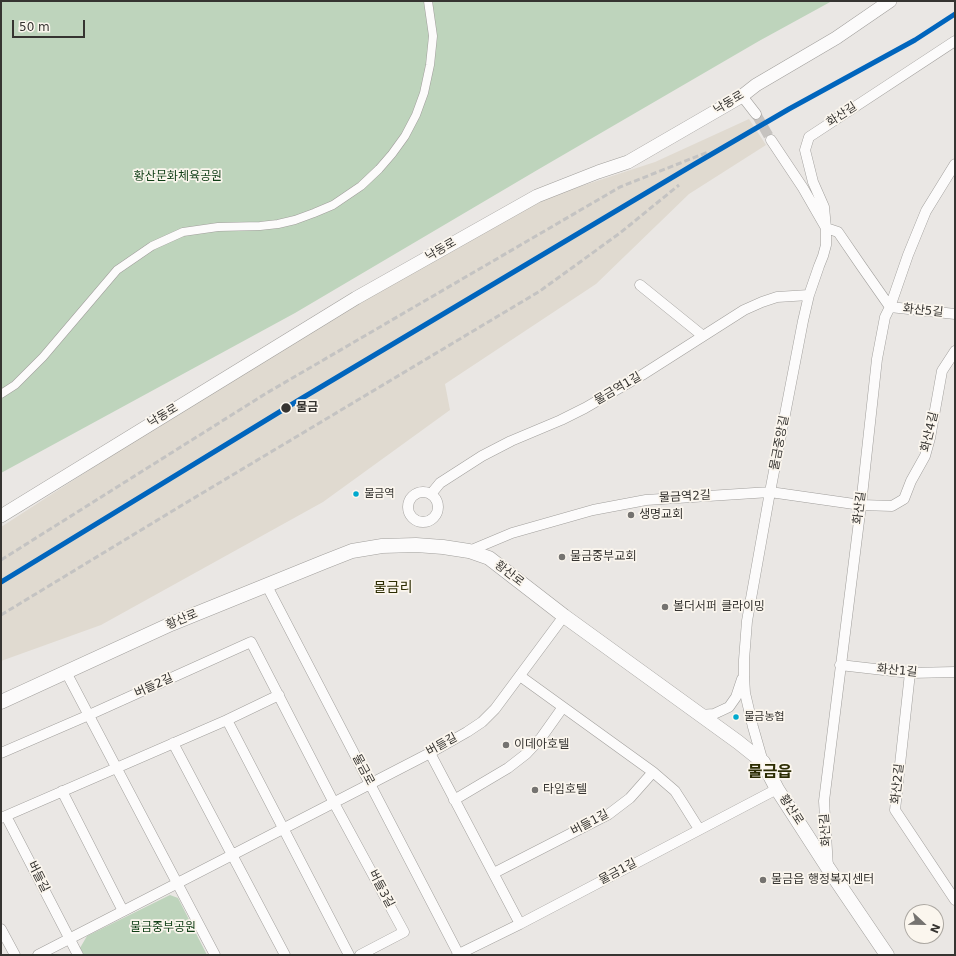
<!DOCTYPE html>
<meta charset="utf-8">
<style>
body{margin:0}
#map{position:relative;width:956px;height:956px;overflow:hidden;background:#eae7e4;font-family:"DejaVu Sans",sans-serif}
canvas{display:block}
.frame{position:absolute;inset:0;border:2px solid #363431;pointer-events:none}
.north{position:absolute;left:904px;top:904px;width:40px;height:40px;box-sizing:border-box;background:#fbf6ee;border:1px solid #aca8a2;border-radius:50%;rotate:112deg;font-size:11px;font-weight:700;line-height:16px;text-align:center;color:#363431}
.north::after{content:'';display:block;margin:auto;width:14px;height:18px;background:#757370;clip-path:polygon(50% 0,100% 100%,50% 72%,0 100%)}
.scale{position:absolute;left:12px;top:20px;width:73px;height:18px;box-sizing:border-box;border:2px solid #363431;border-top:0;padding-left:5px;font-size:12px;line-height:14px;white-space:nowrap;color:#363431;-webkit-text-stroke:3px #fbf6ee;paint-order:stroke}
</style>
<div id="map">
<canvas width="956" height="956"></canvas>
<div class="frame"></div>
<div class="north">N</div>
<div class="scale">50 m</div>
</div>
<script>
const c = document.querySelector('canvas').getContext('2d');
c.lineJoin = 'round';
function fill(path, color) {
  c.fillStyle = color;
  c.fill(path, 'evenodd');
}
function toPath(rows) {
  const path = new Path2D();
  for (const r of rows) {
    if (r.length === 3) {
      path.moveTo(r[0] + r[2], r[1]);
      path.arc(r[0], r[1], r[2], 0, 2 * Math.PI);
      continue;
    }
    path.moveTo(r[0], r[1]);
    for (let i = 2; i < r.length; i += 2) path.lineTo(r[i], r[i + 1]);
  }
  return path;
}
function stroke(path, color, width, dash) {
  c.strokeStyle = color;
  c.lineWidth = width;
  c.lineCap = dash ? 'butt' : 'round';
  c.setLineDash(dash || []);
  c.stroke(path);
}
function label(font, color, halo, rows, align = 'center') {
  c.font = font + ' "DejaVu Sans","Noto Sans KR",sans-serif';
  c.lineWidth = 3.5;
  c.setLineDash([]);
  c.textBaseline = 'middle';
  c.strokeStyle = halo;
  c.fillStyle = color;
  for (const [text, x, y, turn = 0] of rows) {
    c.save();
    c.translate(x, y);
    c.rotate((+turn || 0) * Math.PI / 180);
    c.textAlign = isNaN(turn) ? turn : align;
    if (halo) c.strokeText(text, 0, 0);
    c.fillText(text, 0, 0);
    c.restore();
  }
}
fill(toPath([
 [749,119,766,145,689,194,596,284,445,384,450,410,323,502,101,625,1,661,1,527,168,419,520,206,655,162]
]), '#e0dad0');
fill(toPath([
 [1,1,832,1,759,41,539,169,295,313,1,473],
 [170,895,178,898,207,955,84,955,80,948,87,936]
]), '#bed4bc');
stroke(toPath([
 [756,114,771,140]
]), '#c6c3c0', 10, [10, 5]);
const pedestrian = toPath([
 [1,394,15,385,43,357,117,270,152,246,183,232,218,227,260,226,278,224,295,220,314,213,333,205,361,186,379,169,392,154,405,136,416,115,424,93,430,65,433,36,428,1]
]);
const minor = toPath([
 [742,96,756,114],
 [640,285,703,336],
 [890,307,862,267,838,232,826,228,824,207,813,182,805,150,809,137,955,41],
 [890,307,955,314],
 [423,507,15],
 [431,494,440,483,482,456,511,441,561,420,585,408,642,375,744,310,762,302,777,297,809,295],
 [469,551,512,533,593,510,646,500,770,492,861,505,892,506,904,499,911,481,925,456,930,438,942,371,955,351],
 [267,586,459,955],
 [840,665,910,673,955,672],
 [66,672,215,955],
 [910,673,895,810,955,900],
 [520,676,653,772,675,791,684,805,699,829],
 [700,715,714,714,729,707,736,697,742,679],
 [227,720,349,955],
 [173,743,285,955],
 [1,753,89,715,251,642,334,803,404,932,360,955],
 [430,753,520,924],
 [763,762,753,727,745,693,744,676,744,660,747,621,770,492,803,321,809,295,819,266,823,256,826,245,826,228,803,188,771,140],
 [62,791,123,911],
 [454,800,508,768,526,754,541,738,563,707],
 [6,816,78,955],
 [1,818,227,720,279,695],
 [828,868,824,801,861,505,877,359,885,317,890,307,908,255,926,211,955,164],
 [494,873,609,814,630,798,653,772],
 [1,929,15,955],
 [38,955,370,784,430,753,467,732,482,722,495,709,564,616],
 [457,955,520,924,777,789]
]);
const tertiary = toPath([
 [1,516,356,298,537,196,598,172,628,162,742,96,756,85,836,38,890,1]
]);
const secondary = toPath([
 [1,702,171,624,324,562,352,551,382,546,416,545,443,547,469,551,489,558,564,616,738,742,763,762,777,789,828,868,887,955]
]);
stroke(pedestrian, '#a19f9c', 9);
stroke(minor, '#a19f9c', 11);
stroke(tertiary, '#a19f9c', 14);
stroke(secondary, '#a19f9c', 15);
stroke(pedestrian, '#fcfbfb', 8);
stroke(minor, '#fcfbfb', 10);
stroke(tertiary, '#fcfbfb', 13);
stroke(secondary, '#fcfbfb', 14);
stroke(toPath([
 [1,560,265,394,620,187,708,152],
 [1,615,184,504,540,291,620,233,679,185]
]), '#c4c3c2', 3, [6, 3]);
stroke(toPath([
 [1,582,299,400,693,165,789,109,915,40,955,14]
]), '#0065bd', 5);
for (const [x, y, r, color] of [
 [286,408,5.5,"#363431"],
 [356,494,3.5,"#00a9ce"],
 [631,515,4,"#757370"],
 [562,557,4,"#757370"],
 [665,607,4,"#757370"],
 [736,717,3.5,"#00a9ce"],
 [506,745,4,"#757370"],
 [535,790,4,"#757370"],
 [763,880,4,"#757370"]
]) {
  const dot = new Path2D();
  dot.arc(x, y, r, 0, 2 * Math.PI);
  c.fillStyle = color;
  c.fill(dot);
  stroke(dot, '#fbf6ee', 1.5);
}
label('11px', '#363431', '#fbf6ee', [
 ["물금역",364,494],
 ["물금농협",744,717]
], 'left');
label('12px', '#363431', '#fbf6ee', [
 ["낙동로",729,103,-31],
 ["화산길",842,115,-33],
 ["낙동로",441,250,-30],
 ["화산5길",923,311,6],
 ["물금역1길",618,389,-30],
 ["낙동로",163,416,-31],
 ["화산4길",930,432,-77],
 ["물금중앙길",780,443,-79],
 ["물금역2길",685,497,-3],
 ["화산길",860,508,-83],
 ["황산로",509,574,38],
 ["황산로",182,620,-23],
 ["화산1길",897,671,5],
 ["버들2길",154,686,-24],
 ["버들길",442,745,-29],
 ["물금로",363,770,62],
 ["화산2길",898,784,-84],
 ["황산로",791,810,57],
 ["버들1길",590,823,-28],
 ["화산길",826,830,-94],
 ["물금1길",618,872,-28],
 ["버들길",38,877,63],
 ["버들3길",381,889,62]
]);
label('12px', '#103e16', '#fbf6ee', [
 ["황산문화체육공원",178,177],
 ["물금중부공원",163,928]
]);
label('bold 12px', '#363431', '#fbf6ee', [
 ["물금",296,408]
], 'left');
label('12px', '#363431', '#fbf6ee', [
 ["생명교회",639,515],
 ["물금중부교회",570,557],
 ["볼더서퍼 클라이밍",673,607],
 ["이데아호텔",514,745],
 ["타임호텔",543,790],
 ["물금읍 행정복지센터",771,880]
], 'left');
label('14px', '#2c2c02', '#fbf6ee', [
 ["물금리",393,588]
]);
label('bold 16px', '#2c2c02', '#fbf6ee', [
 ["물금읍",770,773]
]);
</script>
